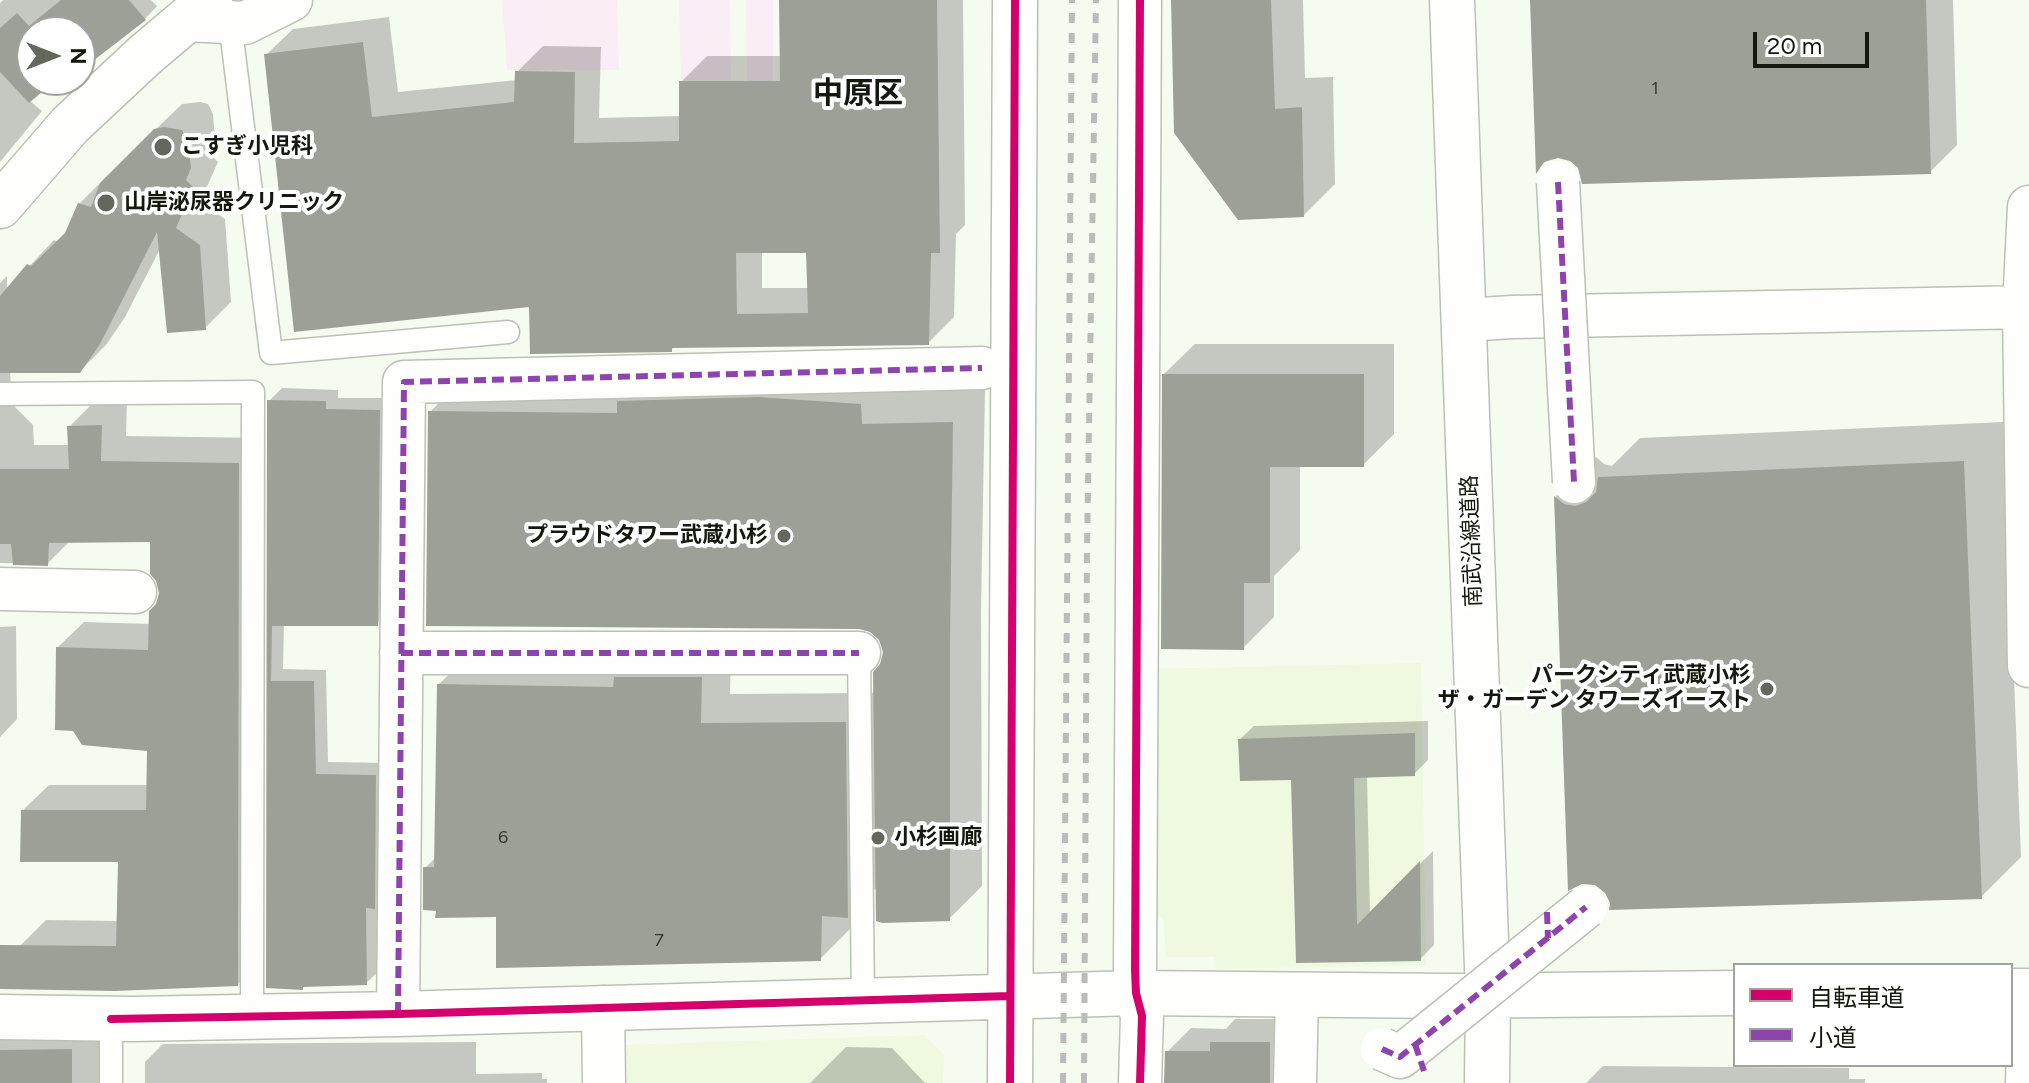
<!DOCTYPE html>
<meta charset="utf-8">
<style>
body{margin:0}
#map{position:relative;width:2029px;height:1083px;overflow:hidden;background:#f6fbf0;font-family:Figtree,"Noto Sans JP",sans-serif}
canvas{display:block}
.legend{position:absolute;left:1733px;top:963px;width:280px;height:104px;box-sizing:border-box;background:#fff;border:2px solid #a1a39f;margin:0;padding:10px 14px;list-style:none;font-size:24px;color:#14190e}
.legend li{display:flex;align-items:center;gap:16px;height:40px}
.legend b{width:40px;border:2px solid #a1a39f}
.north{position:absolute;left:16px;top:16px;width:80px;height:80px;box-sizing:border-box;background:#fff;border:2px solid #a1a39f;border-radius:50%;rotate:90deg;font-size:22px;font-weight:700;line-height:32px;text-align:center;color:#14190e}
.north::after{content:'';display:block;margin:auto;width:28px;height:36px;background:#63685d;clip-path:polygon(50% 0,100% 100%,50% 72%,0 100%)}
.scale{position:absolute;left:1753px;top:32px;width:116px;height:36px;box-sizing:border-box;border:4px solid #14190e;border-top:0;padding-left:10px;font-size:24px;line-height:28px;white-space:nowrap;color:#14190e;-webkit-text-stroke:6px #fff;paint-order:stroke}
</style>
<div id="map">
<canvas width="2029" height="1083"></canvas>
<ul class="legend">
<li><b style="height:10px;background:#d6006c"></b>自転車道</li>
<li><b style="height:10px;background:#8e44ad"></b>小道</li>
</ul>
<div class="north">N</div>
<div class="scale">20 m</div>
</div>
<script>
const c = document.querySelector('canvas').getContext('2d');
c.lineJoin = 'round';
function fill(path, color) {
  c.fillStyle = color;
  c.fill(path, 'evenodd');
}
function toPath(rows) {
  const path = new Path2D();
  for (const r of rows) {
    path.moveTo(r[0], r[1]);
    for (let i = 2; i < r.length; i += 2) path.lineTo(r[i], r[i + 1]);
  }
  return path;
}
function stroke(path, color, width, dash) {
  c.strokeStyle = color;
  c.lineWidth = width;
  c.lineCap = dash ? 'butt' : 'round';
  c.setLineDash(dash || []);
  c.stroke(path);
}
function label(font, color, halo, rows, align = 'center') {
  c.font = font + ' Figtree,"Noto Sans JP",sans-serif';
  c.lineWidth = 8;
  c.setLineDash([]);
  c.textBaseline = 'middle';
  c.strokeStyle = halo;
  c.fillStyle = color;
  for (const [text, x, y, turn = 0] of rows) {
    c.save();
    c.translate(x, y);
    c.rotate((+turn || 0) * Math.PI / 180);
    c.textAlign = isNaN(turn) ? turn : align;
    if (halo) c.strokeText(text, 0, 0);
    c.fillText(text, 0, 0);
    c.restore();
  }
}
fill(toPath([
 [1421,663,1426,965,1216,969,1215,957,1166,957,1163,917,1149,917,1149,669],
 [924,1035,944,1055,943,1083,621,1083,622,1045]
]), '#eef9e0');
fill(toPath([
 [502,0,617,0,619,70,507,70],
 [679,0,730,0,731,80,681,80],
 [746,0,773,0,773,100,747,101]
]), '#f9eef6');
fill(toPath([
 [3,0,151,0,157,6,145,19,80,57,80,32,32,32,32,80,53,80,29,100,42,111,0,162,0,3],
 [781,0,963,0,965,225,956,234,954,317,928,343,675,346,671,350,531,305,266,55,293,29,389,17,398,92,517,80,517,72,543,46,601,47,599,118,681,116,681,82,707,56,782,56],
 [762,251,808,251,809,288,762,288],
 [1173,0,1303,0,1305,78,1333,77,1335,184,1304,215],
 [1532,0,1953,0,1957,145,1930,172,1579,167,1570,159,1557,156,1548,159,1538,169],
 [200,102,208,104,213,114,215,141,210,154,218,162,200,202,225,219,231,302,205,328,161,247,125,317,106,345,80,371,10,371,12,404,33,425,34,445,70,445,69,427,95,401,127,400,126,436,264,438,263,959,237,985,20,946,46,920,119,921,120,860,23,810,49,785,149,785,149,749,58,647,84,622,151,624,161,593,152,540,70,541,47,564,0,563,0,283,7,276,7,290,54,240,58,242,67,234,79,204,105,178,182,104],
 [1195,344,1394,344,1394,434,1363,465,1300,465,1300,550,1274,576,1274,617,1243,648,1164,374],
 [893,372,894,392,985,390,981,611,982,886,949,919,878,886,851,913,850,929,820,959,498,915,425,868,436,857,439,684,469,655,731,648,730,694,875,693,885,654,881,639,871,630,430,412,462,379],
 [282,388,338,390,338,398,391,398,389,611,377,624,284,624,283,669,326,670,328,762,388,763,387,894,378,903,379,971,366,983,306,984,302,988,268,986,269,401],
 [2004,422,2021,857,1981,897,1612,902,1607,891,1596,883,1581,881,1570,887,1556,496,1596,457,1604,464,1612,466,1640,438],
 [16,626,17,719,0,737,0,627],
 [1428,721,1428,760,1414,774,1367,776,1370,914,1433,851,1434,945,1420,959,1298,961,1293,778,1240,739,1254,726],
 [102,1019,103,1083,0,1083,0,1039],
 [1235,1019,1293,1019,1292,1083,1166,1083,1167,1052,1191,1028,1226,1029],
 [476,1042,476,1074,542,1073,542,1079,547,1079,547,1083,145,1083,145,1062,163,1044],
 [846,1047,892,1048,925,1083,810,1083],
 [1603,1066,1849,1068,1849,1079,1865,1079,1865,1083,1586,1083]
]), '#0003');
fill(toPath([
 [61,0,129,0,146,20,89,64,83,57,80,59,80,32,32,32,32,80,56,80,29,103,0,72,0,28,17,13,29,26],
 [779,0,937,0,940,253,931,253,929,345,672,348,672,352,530,354,529,307,294,332,264,54,363,42,372,117,514,102,515,71,575,72,574,143,679,141,679,81,780,81],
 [736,253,806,253,808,313,737,314],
 [1171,0,1271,0,1275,109,1302,107,1304,217,1238,220,1174,133],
 [1530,0,1926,0,1931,174,1582,184,1578,168,1570,161,1558,158,1544,162,1536,174],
 [164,127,182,130,188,140,191,168,186,180,194,188,176,228,200,245,206,330,167,333,157,232,100,344,80,373,0,373,0,296,27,264,31,266,65,233,78,203,91,207,100,183,154,129],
 [1162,374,1364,374,1364,467,1270,467,1270,583,1244,583,1244,650,1161,649],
 [758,397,861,404,862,424,953,422,950,645,950,921,882,923,876,921,873,672,880,664,883,652,879,640,870,632,859,629,426,626,428,411,617,413,617,401],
 [267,400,326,401,326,409,380,410,378,626,272,626,271,681,314,681,316,774,376,775,375,909,366,908,367,985,303,987,303,990,266,988],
 [102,425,101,461,239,463,238,986,115,991,0,989,0,945,116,946,118,862,20,862,21,810,146,810,147,751,82,745,73,731,55,730,56,647,148,650,149,611,156,604,159,593,156,581,150,574,150,542,49,543,48,566,13,565,11,544,0,544,0,469,69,469,67,426],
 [1964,461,1982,899,1609,910,1610,903,1605,893,1595,885,1582,884,1568,891,1554,496,1564,504,1576,506,1586,502,1596,492,1598,477],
 [614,677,702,677,701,723,846,722,848,918,822,916,821,961,496,968,496,917,435,918,436,911,423,910,423,867,434,867,437,684,613,687],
 [1415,733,1415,776,1354,778,1357,925,1420,861,1421,961,1296,963,1291,780,1240,781,1238,739],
 [1210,1042,1270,1042,1270,1083,1164,1083,1165,1051,1210,1051],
 [72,1049,72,1083,0,1083,0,1050]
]), '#9ca096');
const lane = toPath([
 [230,22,271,353,508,332],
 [0,394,253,392,252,1016],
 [859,653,863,1000],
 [111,1019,111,1083]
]);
const street = toPath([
 [187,20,245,23,291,0],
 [2029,207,2024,307,2029,666],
 [1464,320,1512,317,2029,307],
 [0,589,135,592],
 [401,653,859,653],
 [603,1007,604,1083],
 [398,1014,404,382,982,368],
 [1140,1083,1142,1016,1136,993,1135,970,1140,0],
 [1295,1083,1297,995],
 [2027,1083,2029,1014]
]);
const secondary = toPath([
 [1452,0,1488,995,1487,1083],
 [2011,991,2029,991],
 [0,1017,133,1019,398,1014,1136,993,1448,996,1735,993],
 [1010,1083,1015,0]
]);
const highway = toPath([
 [0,206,70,125,145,55,210,0]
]);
stroke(lane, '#bcc1b7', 25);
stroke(street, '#bcc1b7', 45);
stroke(secondary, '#bcc1b7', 47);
stroke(highway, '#bcc1b7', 47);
stroke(lane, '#fefefd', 22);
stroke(street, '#fefefd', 42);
stroke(secondary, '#fefefd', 44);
stroke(highway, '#fefefd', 44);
stroke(toPath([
 [1063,1083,1072,0],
 [1084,1083,1087,549,1096,0]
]), '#bbbcba', 6, [10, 10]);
const streetBridge = toPath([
 [1558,182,1574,482],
 [1382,1049,1400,1057,1586,907]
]);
stroke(streetBridge, '#bcc1b7', 45, []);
stroke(streetBridge, '#fefefd', 42);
stroke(toPath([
 [1558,182,1574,482],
 [401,653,859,653],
 [1547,912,1548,938],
 [398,1014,404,382,982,368],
 [1415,1044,1424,1071],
 [1382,1049,1400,1057,1586,907]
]), '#8e44ad', 6, [12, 6]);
stroke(toPath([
 [111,1019,398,1014,1010,996],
 [1010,1083,1015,0],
 [1140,1083,1142,1016,1136,993,1135,970,1140,0]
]), '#d6006c', 8);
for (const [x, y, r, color] of [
 [163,147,10,"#63685d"],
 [106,203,10,"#63685d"],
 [784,536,8,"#63685d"],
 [1767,689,8,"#63685d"],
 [878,838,8,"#63685d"]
]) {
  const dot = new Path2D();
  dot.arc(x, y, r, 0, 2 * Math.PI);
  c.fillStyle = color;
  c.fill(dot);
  stroke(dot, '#fff', 3);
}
label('18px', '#363b30', null, [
 ["1",1655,89],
 ["6",503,838],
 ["7",659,941]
]);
label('bold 22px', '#14190e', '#fff', [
 ["こすぎ小児科",181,147],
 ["山岸泌尿器クリニック",124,203],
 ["プラウドタワー武蔵小杉",768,536,"right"],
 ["パークシティ武蔵小杉",1751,676,"right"],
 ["ザ・ガーデン タワーズイースト",1751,701,"right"],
 ["小杉画廊",894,838]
], 'left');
label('22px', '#14190e', '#fff', [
 ["南武沿線道路",1472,541,-92]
]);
label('bold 30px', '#14190e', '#fff', [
 ["中原区",858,94]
]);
</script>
